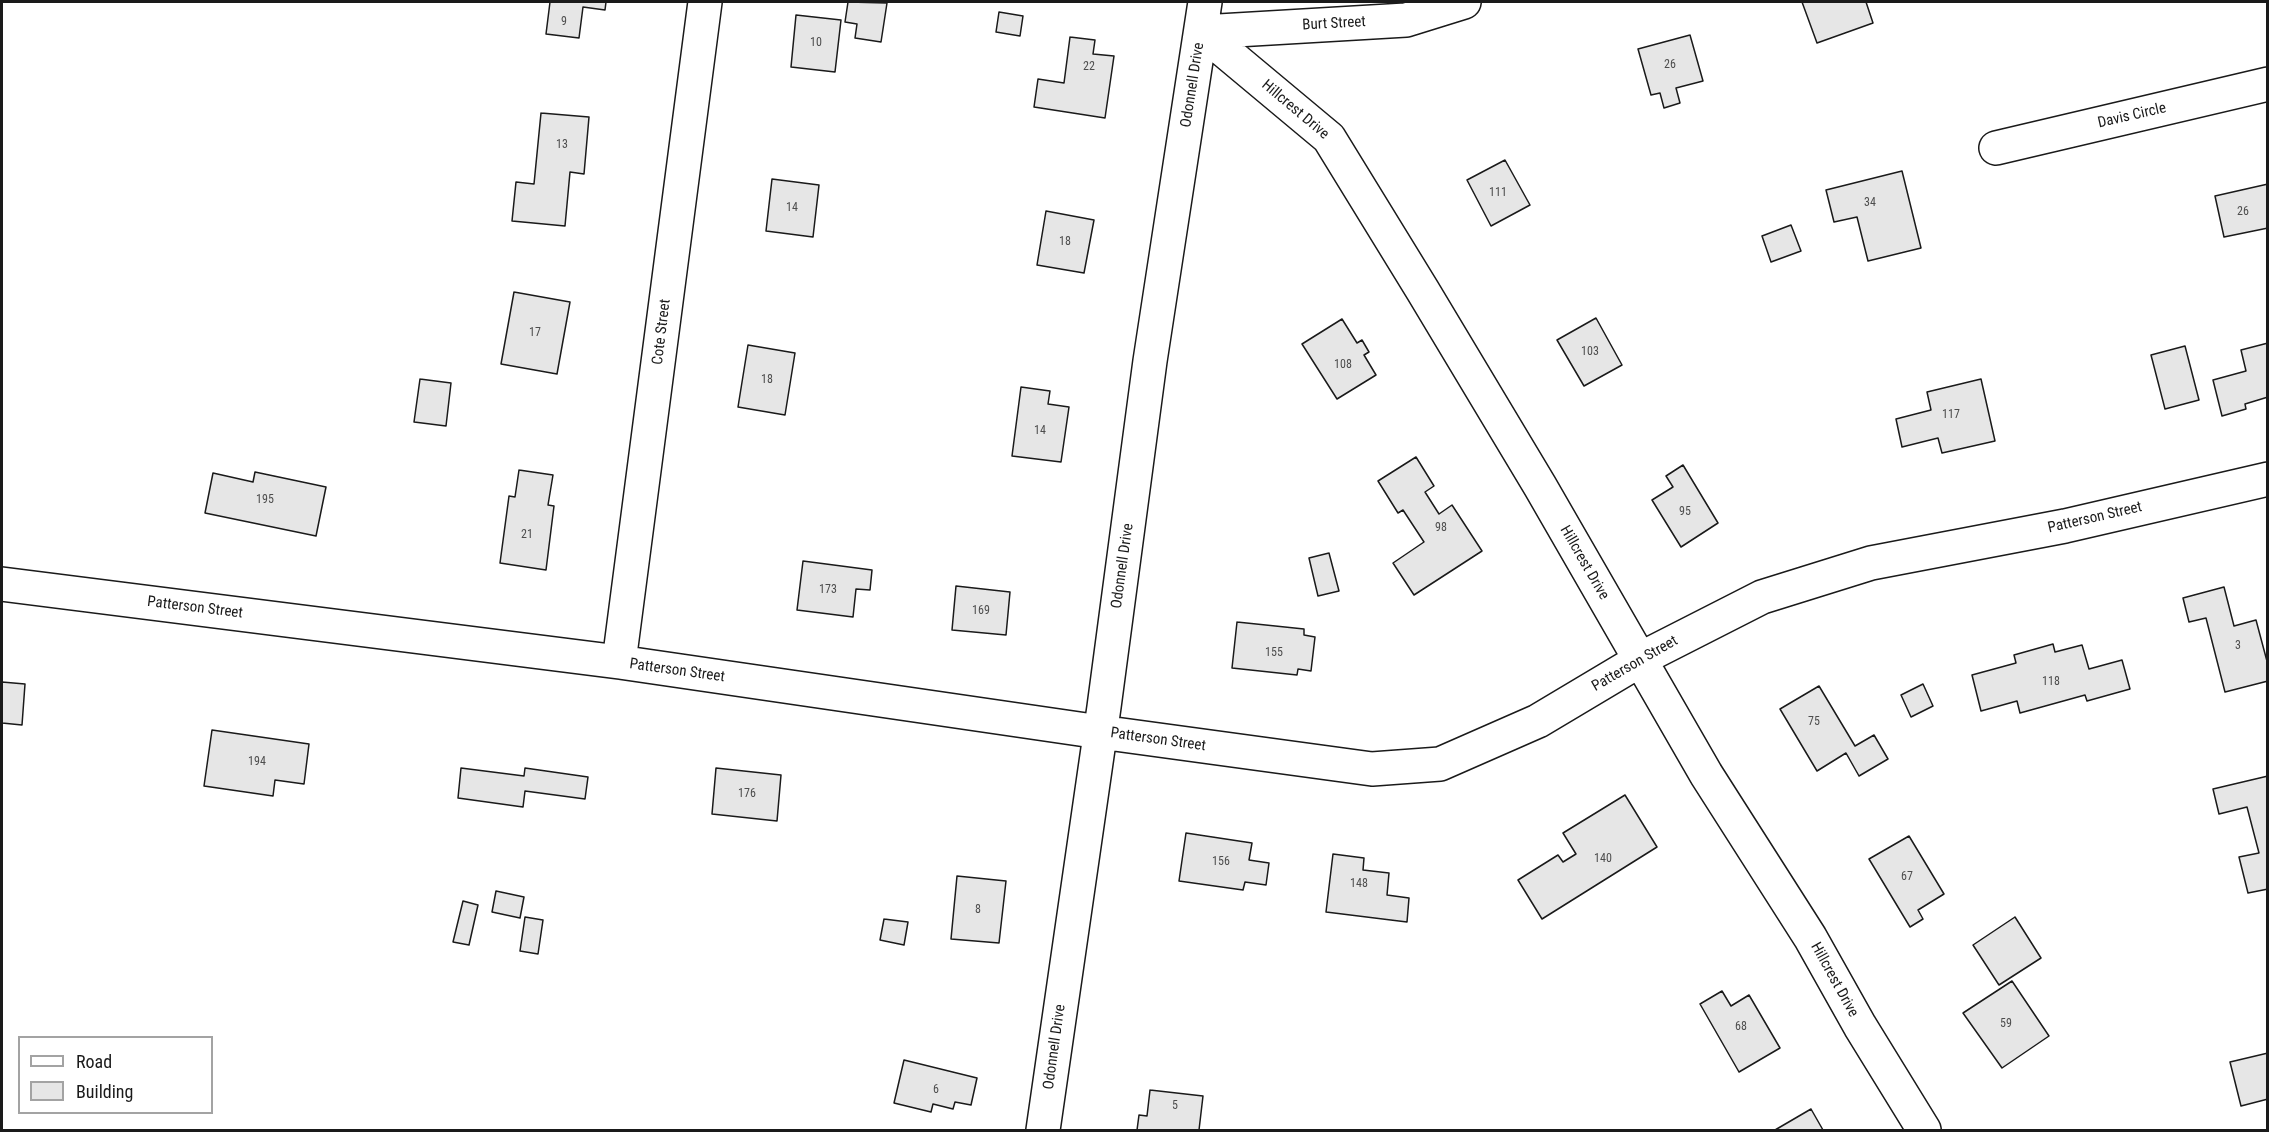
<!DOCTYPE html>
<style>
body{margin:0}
#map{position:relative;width:2269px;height:1132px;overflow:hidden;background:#fff;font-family:"Roboto Condensed",sans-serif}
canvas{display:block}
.frame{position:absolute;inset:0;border:3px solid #1a1a1a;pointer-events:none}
.legend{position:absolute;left:18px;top:1036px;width:195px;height:78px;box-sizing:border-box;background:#fff;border:2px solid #a3a3a3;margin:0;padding:8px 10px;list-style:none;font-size:18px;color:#1a1a1a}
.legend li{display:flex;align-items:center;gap:12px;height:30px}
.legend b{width:30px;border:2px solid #a3a3a3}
</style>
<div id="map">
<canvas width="2269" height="1132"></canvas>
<div class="frame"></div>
<ul class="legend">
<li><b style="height:8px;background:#fff"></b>Road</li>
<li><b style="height:16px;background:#e6e6e6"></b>Building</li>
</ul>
</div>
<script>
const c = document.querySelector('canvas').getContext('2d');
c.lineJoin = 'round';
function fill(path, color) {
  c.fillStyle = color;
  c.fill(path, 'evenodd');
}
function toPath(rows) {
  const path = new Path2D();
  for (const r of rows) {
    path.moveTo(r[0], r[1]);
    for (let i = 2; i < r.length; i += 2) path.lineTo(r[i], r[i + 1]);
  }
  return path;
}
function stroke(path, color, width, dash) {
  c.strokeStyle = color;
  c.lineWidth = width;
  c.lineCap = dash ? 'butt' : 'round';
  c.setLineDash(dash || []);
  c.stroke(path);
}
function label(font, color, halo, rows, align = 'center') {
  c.font = font + ' "Roboto Condensed",sans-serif';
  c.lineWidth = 4.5;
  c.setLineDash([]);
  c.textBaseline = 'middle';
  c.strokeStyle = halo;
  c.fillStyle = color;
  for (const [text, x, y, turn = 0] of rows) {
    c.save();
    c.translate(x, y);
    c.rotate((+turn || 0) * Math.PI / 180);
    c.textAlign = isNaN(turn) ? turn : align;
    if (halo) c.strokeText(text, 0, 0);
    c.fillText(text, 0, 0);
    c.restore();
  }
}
const building = toPath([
 [550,2,606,2,605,10,583,7,579,38,546,34,550,2],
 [848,2,887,3,881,42,855,38,857,24,845,22,848,2],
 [1802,2,1866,2,1873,23,1817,43,1802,2],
 [999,12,1023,16,1020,36,996,32,999,12],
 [796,15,841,20,835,72,791,67,796,15],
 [1690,35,1703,81,1676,88,1680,103,1664,108,1660,93,1651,95,1638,49,1690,35],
 [1070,37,1095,40,1093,54,1114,56,1105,118,1034,107,1038,79,1064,83,1070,37],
 [541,113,589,117,584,174,570,172,565,226,512,221,516,182,534,184,541,113],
 [1505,160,1530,205,1491,226,1467,180,1505,160],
 [1902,171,1921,248,1868,261,1857,217,1834,222,1826,190,1902,171],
 [772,179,819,185,813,237,766,231,772,179],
 [2268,184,2268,228,2224,237,2215,196,2268,184],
 [1046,211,1094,220,1084,273,1037,265,1046,211],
 [1791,225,1801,251,1771,262,1762,236,1791,225],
 [514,292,570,302,557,374,501,364,514,292],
 [1596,318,1622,365,1584,386,1557,340,1596,318],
 [1342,319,1357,343,1362,340,1369,352,1364,355,1376,375,1337,399,1302,344,1342,319],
 [2268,343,2268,397,2245,404,2246,409,2222,416,2213,380,2246,371,2241,350,2268,343],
 [748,345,795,353,785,415,738,407,748,345],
 [2185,346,2199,400,2165,409,2151,355,2185,346],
 [420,379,451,383,446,426,414,422,420,379],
 [1981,379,1995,441,1942,453,1938,438,1902,447,1896,419,1931,410,1927,392,1981,379],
 [1021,387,1050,391,1048,404,1069,407,1061,462,1012,456,1021,387],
 [1416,457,1434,486,1425,492,1439,514,1452,505,1482,551,1414,595,1393,563,1424,542,1403,510,1398,513,1378,481,1416,457],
 [1683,465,1718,523,1681,547,1652,500,1673,487,1666,476,1683,465],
 [519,470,553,475,548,505,554,506,546,570,500,563,509,496,515,497,519,470],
 [255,472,326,487,316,536,205,513,213,473,253,482,255,472],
 [1329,553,1339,591,1318,596,1309,558,1329,553],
 [803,561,872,570,870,590,856,589,853,617,797,610,803,561],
 [956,586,1010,592,1006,635,952,630,956,586],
 [2224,587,2234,626,2256,620,2268,665,2268,681,2225,692,2206,618,2189,622,2183,598,2224,587],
 [1237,622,1304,629,1304,635,1315,637,1311,671,1298,669,1297,675,1232,668,1237,622],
 [2053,644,2055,652,2082,645,2089,669,2122,660,2130,689,2087,701,2085,695,2020,713,2017,701,1981,711,1972,675,2016,663,2014,655,2053,644],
 [2,682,25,684,22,725,2,723,2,682],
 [1923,684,1933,706,1911,717,1901,695,1923,684],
 [1819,686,1855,746,1874,735,1888,759,1859,776,1846,753,1817,771,1780,709,1819,686],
 [212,730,309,744,304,784,275,780,273,796,204,786,212,730],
 [461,768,524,776,525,768,588,777,585,799,525,791,523,807,458,798,461,768],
 [716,768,781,775,777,821,712,814,716,768],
 [2268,776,2268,889,2248,893,2239,857,2259,853,2247,807,2219,814,2213,789,2268,776],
 [1625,795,1657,847,1542,919,1518,880,1558,855,1563,862,1576,854,1563,833,1625,795],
 [1186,833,1252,843,1249,860,1269,863,1266,885,1245,882,1243,890,1179,881,1186,833],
 [1909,836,1944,894,1918,910,1923,919,1910,927,1869,859,1909,836],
 [1333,854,1364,858,1363,870,1389,873,1387,895,1409,898,1407,922,1326,912,1333,854],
 [957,876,1006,881,999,943,951,939,957,876],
 [496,891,524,897,520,918,492,912,496,891],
 [463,901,478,905,469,945,453,942,463,901],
 [525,917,543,920,538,954,520,951,525,917],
 [2015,917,2041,958,1999,985,1973,945,2015,917],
 [884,919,908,922,904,945,880,940,884,919],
 [2012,981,2049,1036,2002,1068,1963,1013,2012,981],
 [1722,991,1731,1006,1749,995,1780,1048,1739,1072,1700,1004,1722,991],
 [2268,1053,2268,1099,2241,1106,2230,1062,2268,1053],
 [904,1060,977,1078,971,1105,955,1102,953,1109,933,1104,931,1112,894,1103,904,1060],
 [1150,1090,1203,1096,1199,1130,1137,1130,1139,1115,1147,1116,1150,1090],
 [1811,1109,1823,1130,1775,1130,1811,1109]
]);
fill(building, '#e6e6e6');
stroke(building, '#1a1a1a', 1.5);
const street = toPath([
 [1202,32,1329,138,1423,291,1540,486,1706,774,1810,937,1860,1026,1924,1130],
 [1202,32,1406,20,1464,2],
 [1996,148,2268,84],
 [2,584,619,662,1100,732,1372,769,1440,764,1538,721,1652,653,1762,597,1871,563,2065,526,2268,479],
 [619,662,705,2],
 [1043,1130,1104,707,1150,361,1205,2]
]);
stroke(street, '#1a1a1a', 36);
stroke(street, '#fff', 33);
label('12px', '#4d4d4d', null, [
 ["9",564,22],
 ["10",816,43],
 ["26",1670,65],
 ["22",1089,67],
 ["13",562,145],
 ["111",1498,193],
 ["34",1870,203],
 ["14",792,208],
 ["26",2243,212],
 ["18",1065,242],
 ["17",535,333],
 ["103",1590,352],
 ["108",1343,365],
 ["18",767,380],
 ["117",1951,415],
 ["14",1040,431],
 ["195",265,500],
 ["95",1685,512],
 ["98",1441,528],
 ["21",527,535],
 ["173",828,590],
 ["169",981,611],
 ["3",2238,646],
 ["155",1274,653],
 ["118",2051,682],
 ["75",1814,722],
 ["194",257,762],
 ["176",747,794],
 ["140",1603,859],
 ["156",1221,862],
 ["67",1907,877],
 ["148",1359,884],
 ["8",978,910],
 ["59",2006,1024],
 ["68",1741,1027],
 ["6",936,1090],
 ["5",1175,1106]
]);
label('15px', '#1a1a1a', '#fff', [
 ["Burt Street",1334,24,-3],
 ["Odonnell Drive",1193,85,-81],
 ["Hillcrest Drive",1295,110,40],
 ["Davis Circle",2132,116,-13],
 ["Cote Street",662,332,-83],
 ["Patterson Street",2095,518,-13],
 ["Hillcrest Drive",1584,563,60],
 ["Odonnell Drive",1123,566,-82],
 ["Patterson Street",195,608,7],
 ["Patterson Street",1635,664,-30],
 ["Patterson Street",677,671,8],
 ["Patterson Street",1158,740,8],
 ["Hillcrest Drive",1834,980,61],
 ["Odonnell Drive",1055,1047,-82]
]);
</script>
